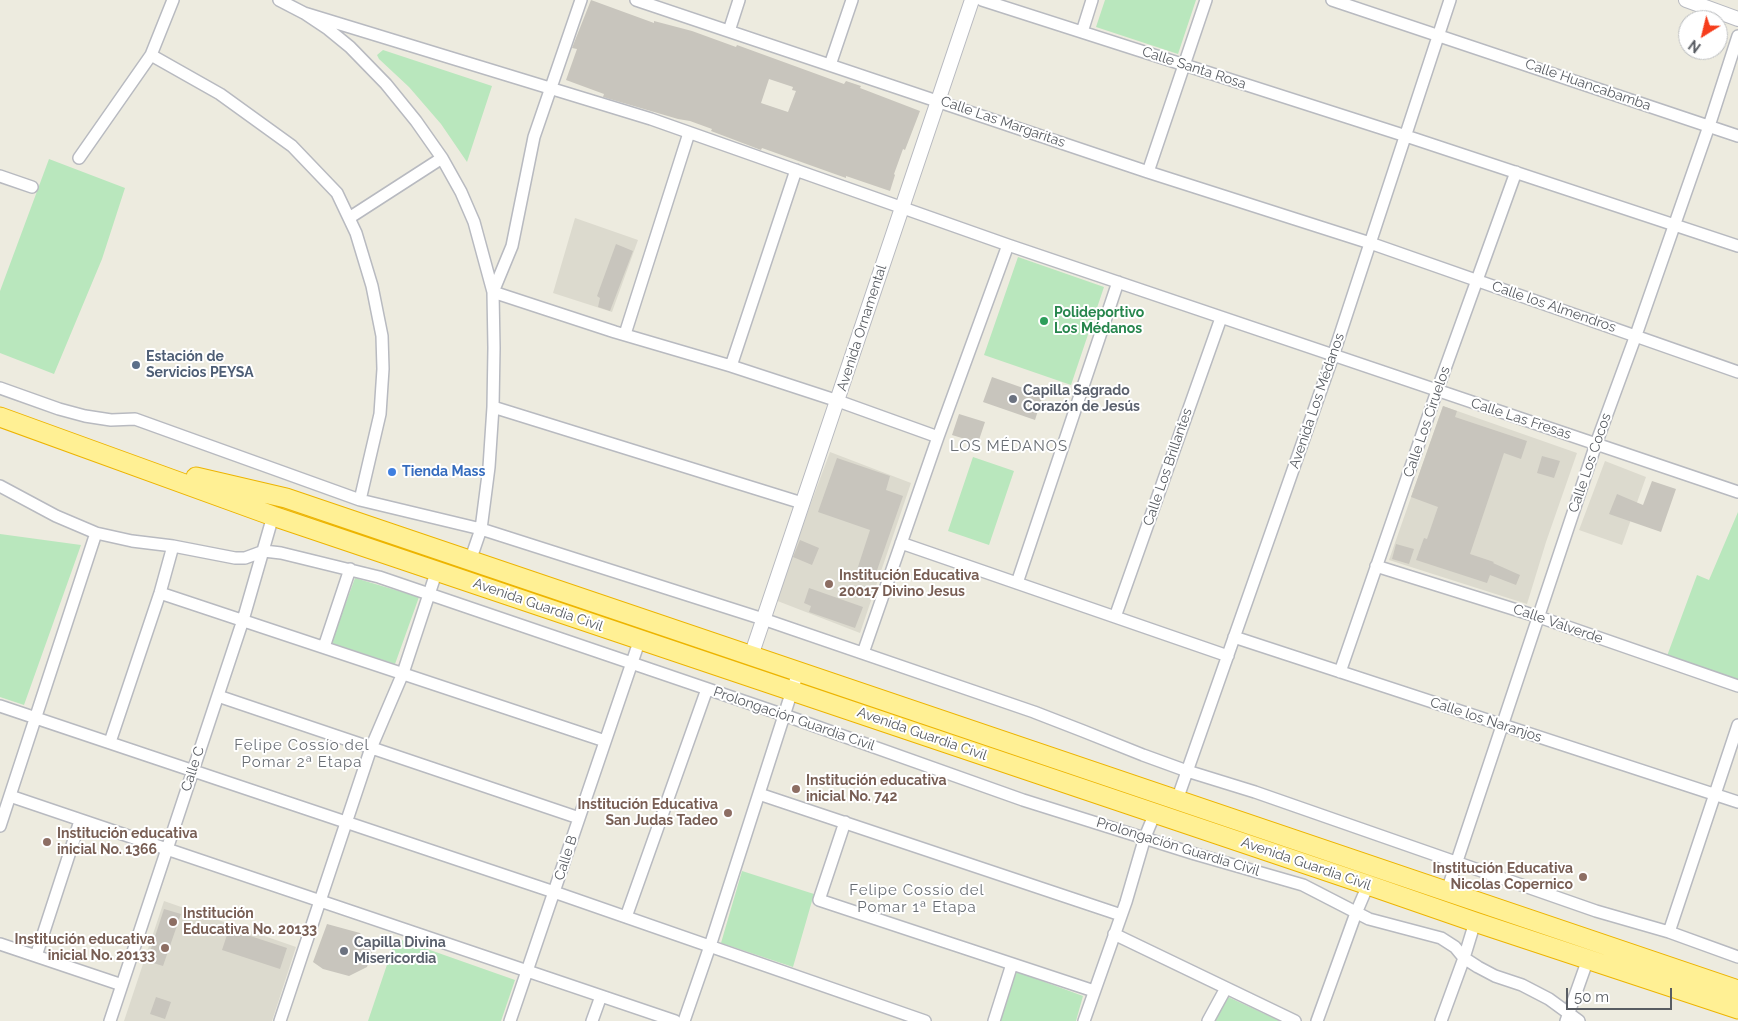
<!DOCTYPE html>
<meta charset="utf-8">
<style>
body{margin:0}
#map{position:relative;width:1738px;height:1021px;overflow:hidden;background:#edebdf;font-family:Raleway,sans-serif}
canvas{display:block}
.north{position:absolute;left:1678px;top:10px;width:50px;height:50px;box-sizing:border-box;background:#fff;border:1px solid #bcbec0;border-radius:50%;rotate:216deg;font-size:14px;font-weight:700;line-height:20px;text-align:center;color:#585c62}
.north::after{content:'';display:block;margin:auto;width:18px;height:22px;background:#f63d1c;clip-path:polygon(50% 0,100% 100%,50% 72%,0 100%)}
.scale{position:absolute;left:1566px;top:988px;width:106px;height:22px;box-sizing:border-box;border:2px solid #585c62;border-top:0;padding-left:6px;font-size:15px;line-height:18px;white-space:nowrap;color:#585c62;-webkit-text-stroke:4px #fff;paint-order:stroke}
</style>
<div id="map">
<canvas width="1738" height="1021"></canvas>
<div class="north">N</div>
<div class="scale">50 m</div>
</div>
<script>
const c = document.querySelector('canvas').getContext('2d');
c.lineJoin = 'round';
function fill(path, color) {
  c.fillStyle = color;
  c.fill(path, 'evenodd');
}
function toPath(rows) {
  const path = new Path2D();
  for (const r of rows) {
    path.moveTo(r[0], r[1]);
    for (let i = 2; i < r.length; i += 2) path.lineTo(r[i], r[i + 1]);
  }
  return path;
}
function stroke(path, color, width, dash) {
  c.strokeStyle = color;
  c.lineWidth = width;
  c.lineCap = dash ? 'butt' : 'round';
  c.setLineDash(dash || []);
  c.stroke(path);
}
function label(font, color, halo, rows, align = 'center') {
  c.font = font + ' Raleway,sans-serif';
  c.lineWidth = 4;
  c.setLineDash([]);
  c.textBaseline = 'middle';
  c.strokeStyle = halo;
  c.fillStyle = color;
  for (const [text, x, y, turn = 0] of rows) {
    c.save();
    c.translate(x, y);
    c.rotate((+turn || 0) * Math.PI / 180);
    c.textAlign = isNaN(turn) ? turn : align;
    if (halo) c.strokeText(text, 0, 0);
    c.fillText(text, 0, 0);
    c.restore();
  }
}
fill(toPath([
 [575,218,638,240,612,312,553,293],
 [1443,406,1577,453,1546,542,1527,604,1389,560],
 [830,452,911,483,860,633,775,600],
 [1605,461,1646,477,1622,545,1579,530],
 [164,901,296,947,272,1021,124,1021]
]), '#dcdace');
fill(toPath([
 [1105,0,1196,0,1178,54,1096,27],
 [383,50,492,86,467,162,441,124,409,87,379,59,377,55],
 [49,159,125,188,102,259,54,374,0,353,0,291],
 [1018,257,1104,287,1071,385,984,355],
 [973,457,1014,471,989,545,948,531],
 [1738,512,1738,680,1667,656,1697,575,1709,580],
 [0,534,81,545,24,705,0,697],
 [355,578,419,597,395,664,331,643],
 [742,871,814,894,793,967,721,943],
 [396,938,515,980,501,1021,368,1021],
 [1015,971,1083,996,1076,1021,997,1021],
 [1226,996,1280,1021,1215,1021]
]), '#b9e7bd');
fill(toPath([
 [591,0,654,23,654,21,692,31,736,47,737,45,844,84,846,81,861,86,860,88,920,111,905,150,903,149,894,174,895,175,890,191,846,176,846,178,762,148,761,150,711,131,712,129,690,121,678,119,603,97,604,94,566,80,577,49,572,48],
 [769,79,793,87,792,90,796,91,788,112,761,103],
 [616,244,633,251,610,311,598,307,600,298,597,296],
 [992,377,1043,395,1035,420,983,402],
 [1443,406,1457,411,1455,417,1527,441,1521,459,1504,453,1470,554,1494,562,1493,563,1520,575,1516,585,1490,575,1487,583,1416,560,1424,538,1427,539,1438,507,1411,497],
 [959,414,985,422,978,443,952,435],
 [1542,456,1560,461,1554,478,1537,473],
 [837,458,890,476,886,490,903,496,875,576,857,570,870,530,818,512],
 [1652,481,1676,489,1661,532,1609,514,1617,494,1643,505],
 [800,540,819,548,812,565,793,557],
 [1396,544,1414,549,1409,564,1392,559],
 [809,588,863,607,855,628,809,612,811,606,804,603],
 [164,909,181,914,163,966,147,961],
 [327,924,360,933,372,952,367,967,349,976,323,969,313,962],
 [229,929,287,948,280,969,222,950],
 [156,997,171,1002,165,1019,150,1014]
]), '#c8c5bd');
const minor = toPath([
 [279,0,304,13,328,29,350,47,386,84,416,121,442,158,461,192,474,222,493,292,494,348,493,407,489,467,481,529,470,561],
 [581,0,534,137,512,246,493,292,615,332,731,366,838,401,938,437],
 [636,0,1148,172,1370,243,1738,372],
 [982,0,1406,136,1738,246],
 [1332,0,1738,136],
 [304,13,651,119,1008,245,1738,492],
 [729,31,739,0],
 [1082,32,1092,0],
 [151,55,220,94,292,146,337,193,356,233,372,286,382,336,383,369,380,414,360,500],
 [830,65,852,0],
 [79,158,151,55,173,0],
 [1148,172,1206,0],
 [0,176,32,187],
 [349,218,442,158],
 [625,334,689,133],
 [731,366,796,170],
 [0,388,59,409,85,416,111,420,135,419,360,500,481,529,763,619,1034,712,1083,731,1143,755,1187,771,1255,792,1596,911,1669,932,1738,957],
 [493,407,802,503],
 [0,486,56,516,96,533,132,541,173,546,235,558,245,558,264,551,281,553,379,577,784,715,1023,800,1195,854,1303,885,1369,919,1441,938,1455,947,1464,958,1478,967,1495,976,1522,985,1549,999,1579,1021],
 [901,543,1228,656],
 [1376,566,1539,617,1738,686],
 [1017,583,1118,282],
 [160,593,605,741],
 [1115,617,1221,318],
 [1234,637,1738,802],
 [324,647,350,569],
 [863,653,938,437,1008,245],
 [1340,672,1437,391,1516,172],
 [218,696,579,818],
 [0,706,554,892,925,1021],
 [110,742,160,593,173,546],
 [759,794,1121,915],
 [10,796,675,1021],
 [1177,800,1333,356,1450,0],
 [845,822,819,900,1094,991],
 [0,826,96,533],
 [1447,891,1596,444,1636,335,1709,126,1738,36],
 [626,917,707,689],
 [1669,932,1738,725],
 [1114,934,1295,1021],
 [0,944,122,985],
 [36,956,80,821],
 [110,1021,243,620,273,516],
 [280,1021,371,748,403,673,437,570],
 [510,1021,640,639],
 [592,1021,601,996],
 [684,1021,710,946,798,672],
 [994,1021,1012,964],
 [1084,1021,1126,902,1145,837,1155,813],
 [1208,1021,1226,988],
 [1317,1021,1356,913,1368,885],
 [1441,1021,1464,958,1475,922],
 [1566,1021,1588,959]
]);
const tertiary = toPath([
 [1686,0,1738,19],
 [751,656,972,0]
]);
const trunk = toPath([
 [0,417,273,516,1368,885,1475,922,1738,1009],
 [196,477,286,498,1738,990]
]);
stroke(minor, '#b8bac0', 14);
stroke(tertiary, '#b8bac0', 16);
stroke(trunk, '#edb400', 21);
stroke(minor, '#fff', 11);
stroke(tertiary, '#fff', 14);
stroke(trunk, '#fff094', 19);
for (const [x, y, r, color] of [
 [1044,321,5,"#2e9e5b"],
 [136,365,5,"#5c6f8a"],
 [1013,399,5,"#6b7280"],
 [392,472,5,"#3f7fe0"],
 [829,584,5,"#8d6e63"],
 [796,789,5,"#8d6e63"],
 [728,813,5,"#8d6e63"],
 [47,842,5,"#8d6e63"],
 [1583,877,5,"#8d6e63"],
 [173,922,5,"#8d6e63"],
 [165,948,5,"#8d6e63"],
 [344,951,5,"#6b7280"]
]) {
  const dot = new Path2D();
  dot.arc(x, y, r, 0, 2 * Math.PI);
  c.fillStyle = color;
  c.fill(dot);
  stroke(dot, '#fff', 2);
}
label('14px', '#585c62', '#fff', [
 ["Calle Santa Rosa",1194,68,18],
 ["Calle Huancabamba",1588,85,19],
 ["Calle Las Margaritas",1003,122,19],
 ["Calle los Almendros",1554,307,19],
 ["Avenida Ornamental",862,328,-72],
 ["Avenida Los Médanos",1317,401,-71],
 ["Calle Las Fresas",1521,419,18],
 ["Calle Los Ciruelos",1427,422,-71],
 ["Calle Los Cocos",1590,463,-71],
 ["Calle Los Brillantes",1168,467,-71],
 ["Avenida Guardia Civil",538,605,19],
 ["Calle Valverde",1558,624,19],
 ["Prolongación Guardia Civil",794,719,19],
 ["Calle los Naranjos",1486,720,18],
 ["Avenida Guardia Civil",922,734,19],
 ["Calle C",193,769,-72],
 ["Prolongación Guardia Civil",1178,847,17],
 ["Calle B",566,858,-72],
 ["Avenida Guardia Civil",1306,864,19]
]);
label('bold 14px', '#27864d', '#fff', [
 ["Polideportivo",1054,313],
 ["Los Médanos",1054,329]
], 'left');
label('bold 14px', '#4e5e75', '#fff', [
 ["Estación de",146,357],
 ["Servicios PEYSA",146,373]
], 'left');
label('bold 14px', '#5b616d', '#fff', [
 ["Capilla Sagrado",1023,391],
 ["Corazón de Jesús",1023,407],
 ["Capilla Divina",354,943],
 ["Misericordia",354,959]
], 'left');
label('bold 14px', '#366cbe', '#fff', [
 ["Tienda Mass",402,472]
], 'left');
label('bold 14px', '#785e54', '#fff', [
 ["Institución Educativa",839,576],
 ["20017 Divino Jesus",839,592],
 ["Institución educativa",806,781],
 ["inicial No. 742",806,797],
 ["Institución Educativa",718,805,"right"],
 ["San Judas Tadeo",718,821,"right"],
 ["Institución educativa",57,834],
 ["inicial No. 1366",57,850],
 ["Institución Educativa",1573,869,"right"],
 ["Nicolas Copernico",1573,885,"right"],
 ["Institución",183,914],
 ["Educativa No. 20133",183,930],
 ["Institución educativa",155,940,"right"],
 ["inicial No. 20133",155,956,"right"]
], 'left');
c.letterSpacing = '1px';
label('15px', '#696e74', '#fff', [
 ["LOS MÉDANOS",1009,446],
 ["Felipe Cossío del",302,745],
 ["Pomar 2ª Etapa",302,762],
 ["Felipe Cossío del",917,890],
 ["Pomar 1ª Etapa",917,907]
]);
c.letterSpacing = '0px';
</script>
